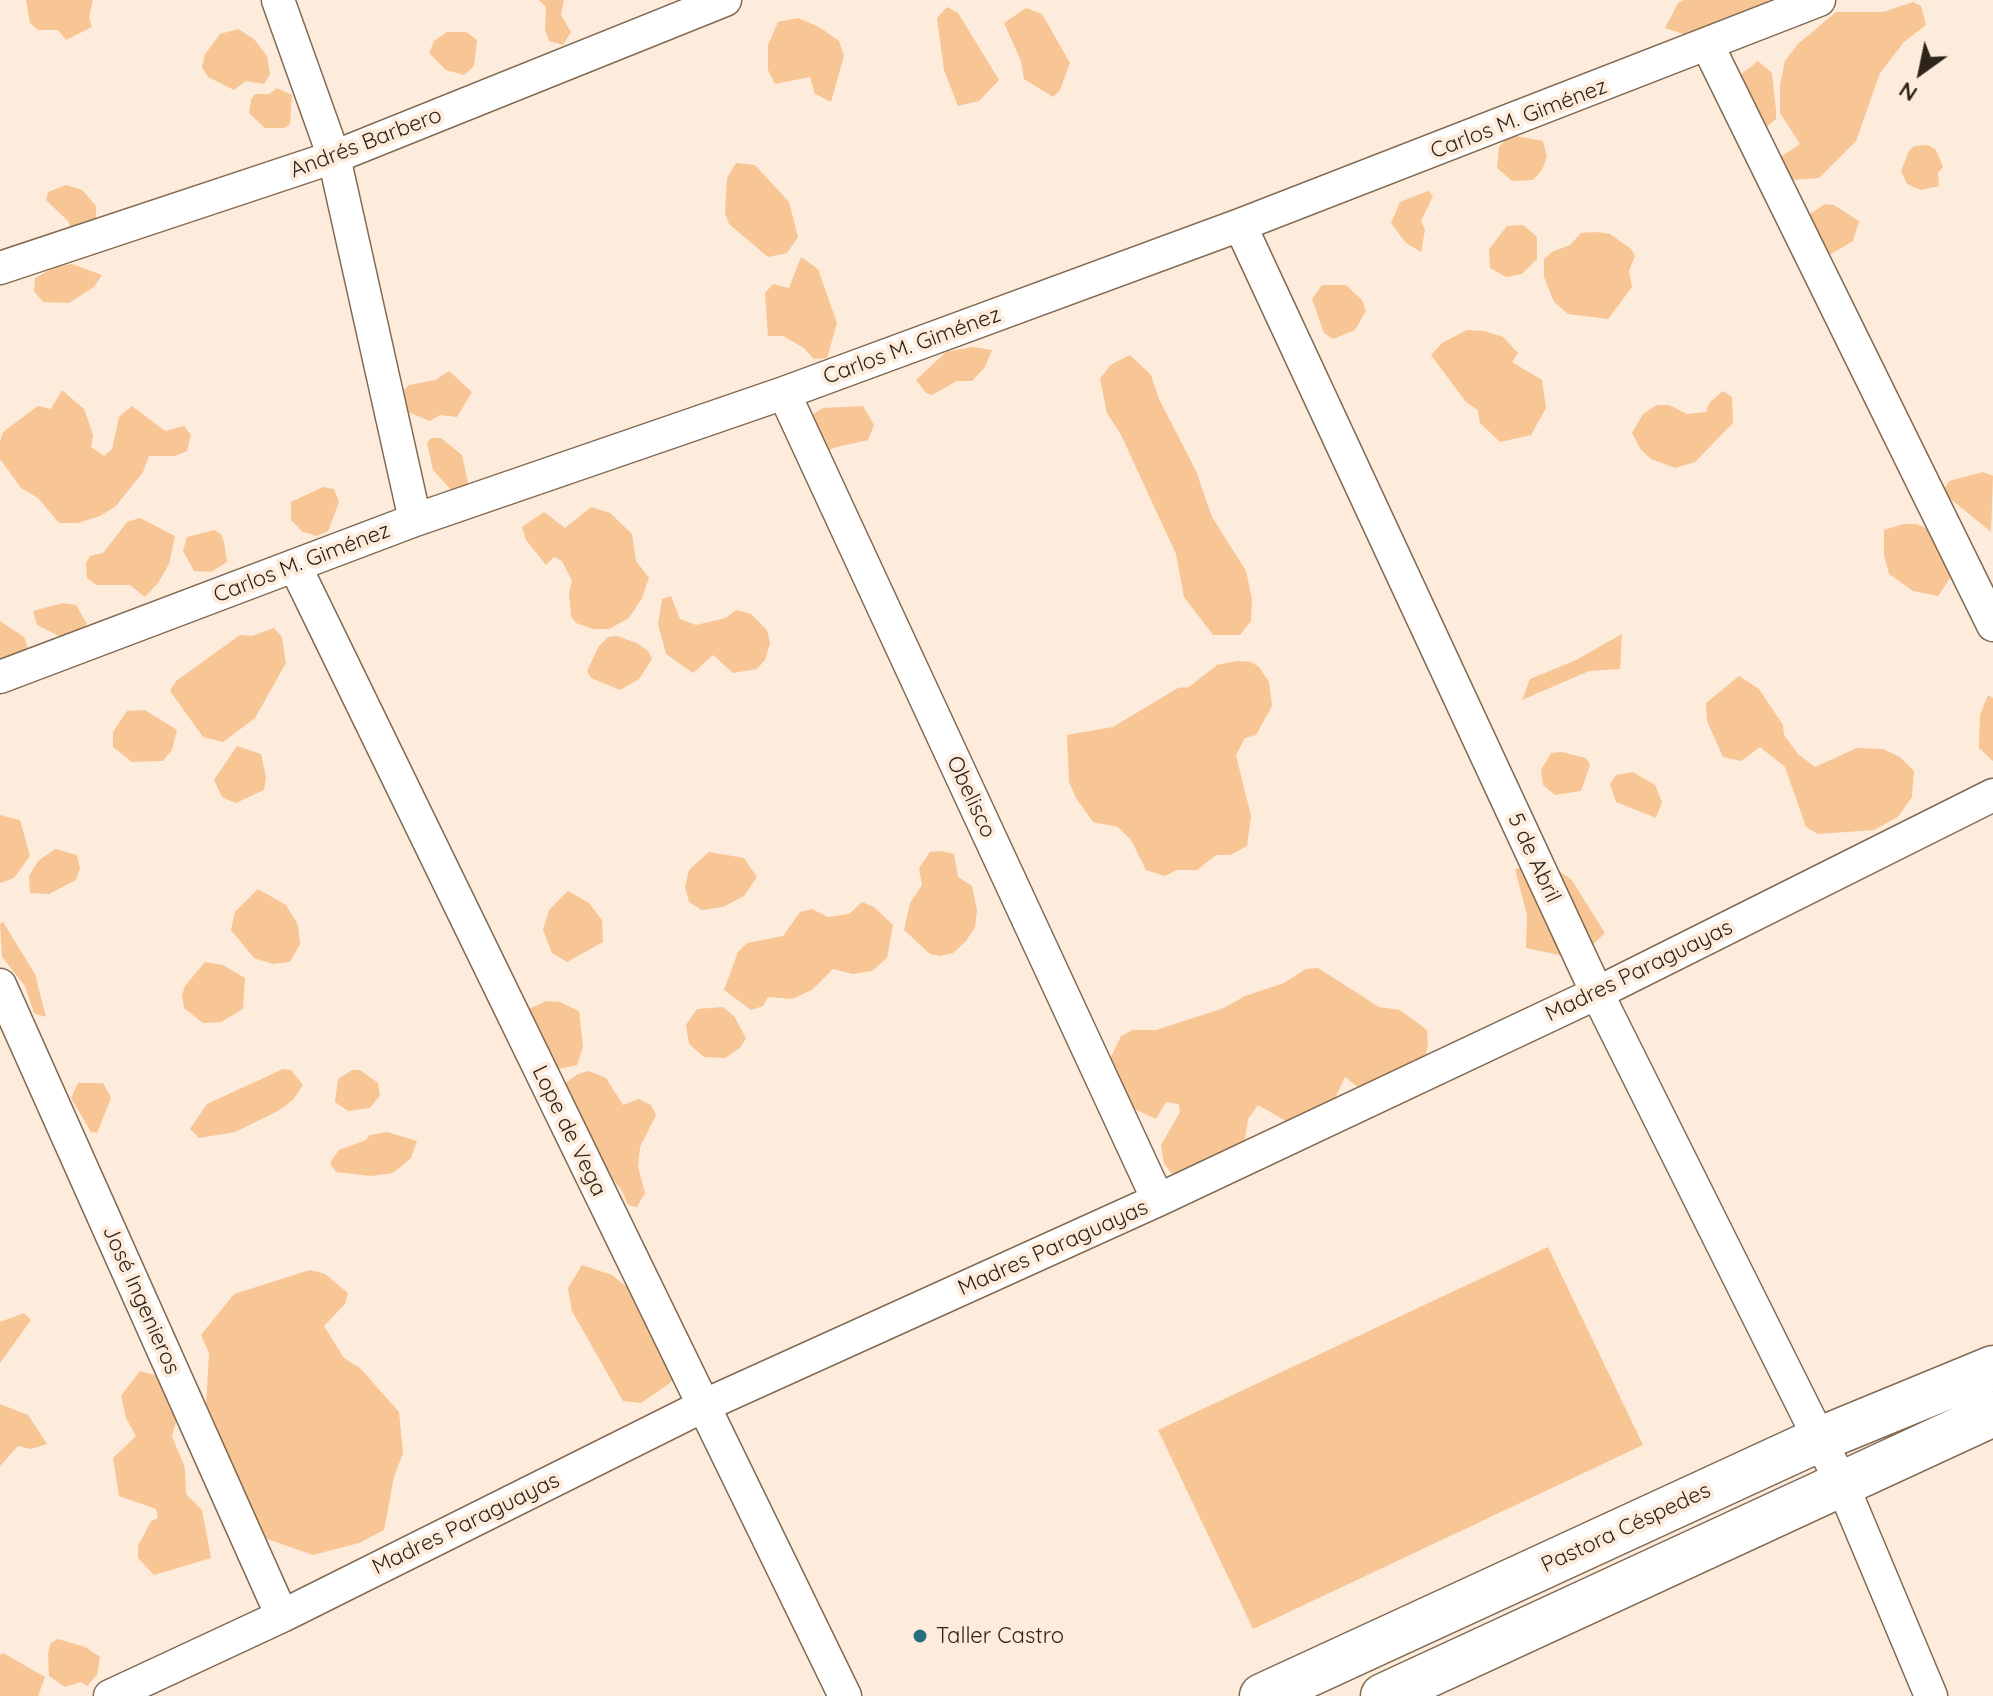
<!DOCTYPE html>
<meta charset="utf-8">
<style>
body{margin:0}
#map{position:relative;width:1993px;height:1696px;overflow:hidden;background:#fdebdc;font-family:Quicksand,sans-serif}
canvas{display:block}
.north{position:absolute;left:1881px;top:32px;width:80px;height:80px;-webkit-text-stroke:6px #fdebdc;paint-order:stroke;rotate:213deg;font-size:22px;font-weight:700;line-height:32px;text-align:center;color:#2e241a}
.north::after{content:'';display:block;margin:auto;width:28px;height:36px;background:#2e241a;clip-path:polygon(50% 0,100% 100%,50% 72%,0 100%)}
</style>
<div id="map">
<canvas width="1993" height="1696"></canvas>
<div class="north">N</div>
</div>
<script>
const c = document.querySelector('canvas').getContext('2d');
c.lineJoin = 'round';
function fill(path, color) {
  c.fillStyle = color;
  c.fill(path, 'evenodd');
}
function toPath(rows) {
  const path = new Path2D();
  for (const r of rows) {
    path.moveTo(r[0], r[1]);
    for (let i = 2; i < r.length; i += 2) path.lineTo(r[i], r[i + 1]);
  }
  return path;
}
function stroke(path, color, width, dash) {
  c.strokeStyle = color;
  c.lineWidth = width;
  c.lineCap = dash ? 'butt' : 'round';
  c.setLineDash(dash || []);
  c.stroke(path);
}
function label(font, color, halo, rows, align = 'center') {
  c.font = font + ' Quicksand,sans-serif';
  c.lineWidth = 8;
  c.setLineDash([]);
  c.textBaseline = 'middle';
  c.strokeStyle = halo;
  c.fillStyle = color;
  for (const [text, x, y, turn = 0] of rows) {
    c.save();
    c.translate(x, y);
    c.rotate((+turn || 0) * Math.PI / 180);
    c.textAlign = isNaN(turn) ? turn : align;
    if (halo) c.strokeText(text, 0, 0);
    c.fillText(text, 0, 0);
    c.restore();
  }
}
fill(toPath([
 [26,0,93,0,89,18,92,27,66,40,58,30,38,30,30,23],
 [539,0,564,0,561,15,571,32,563,45,549,41,545,30,546,7],
 [1684,0,1769,0,1758,14,1695,38,1665,28,1678,3],
 [1913,2,1921,6,1926,25,1904,42,1880,73,1856,141,1819,178,1791,180,1777,159,1800,144,1780,113,1780,85,1785,61,1798,44,1836,12,1883,12],
 [947,7,958,13,999,80,979,101,958,106,944,70,937,18],
 [1026,8,1042,14,1070,63,1060,90,1053,97,1024,79,1021,61,1004,23],
 [798,18,819,27,839,41,844,56,831,102,815,94,810,77,775,84,768,70,768,45,778,22],
 [238,29,254,39,267,56,270,74,264,84,246,81,234,90,208,77,202,67,205,54,220,34],
 [447,32,466,32,477,40,474,66,464,75,446,70,429,53,434,41],
 [1758,61,1772,73,1776,110,1776,119,1762,131,1735,79],
 [277,88,292,95,290,124,284,128,265,128,249,113,251,100,255,94,269,94],
 [1510,135,1543,141,1547,157,1542,170,1533,180,1512,181,1497,168,1499,147],
 [1928,145,1936,150,1943,167,1938,173,1939,186,1921,190,1907,184,1901,171,1909,151,1914,146],
 [736,163,755,165,789,202,798,237,787,253,768,257,729,224,725,213,727,178],
 [66,185,82,190,96,206,96,221,70,228,69,222,46,200,48,192],
 [1428,191,1433,196,1421,221,1425,230,1421,252,1406,243,1391,223,1400,202],
 [1825,204,1834,205,1859,221,1853,241,1831,254,1807,245,1804,218],
 [1523,225,1537,237,1537,259,1522,274,1506,277,1490,268,1489,249,1507,226],
 [1596,232,1610,234,1631,249,1635,256,1629,271,1632,287,1608,319,1568,314,1554,302,1544,277,1544,259,1552,252,1570,245,1581,233],
 [801,257,818,269,837,323,827,358,814,359,804,348,783,336,768,336,765,293,773,284,789,288],
 [72,264,102,275,94,287,69,303,43,302,34,291,35,278,55,267],
 [1322,285,1346,285,1362,300,1366,311,1355,330,1333,339,1324,333,1312,299],
 [1467,330,1484,331,1503,337,1518,353,1512,362,1542,380,1546,408,1531,435,1500,442,1480,423,1478,410,1466,402,1431,355,1442,343],
 [972,347,992,350,985,367,972,381,957,381,932,395,926,393,916,380,946,352],
 [1130,355,1151,375,1159,399,1196,471,1212,517,1246,571,1252,599,1251,621,1240,635,1213,635,1184,597,1176,554,1121,435,1107,413,1100,379,1110,365],
 [449,371,472,392,457,417,440,415,430,421,408,412,404,390,409,385,435,380],
 [62,390,84,409,93,435,91,447,104,456,112,449,119,417,132,406,165,431,184,426,191,435,187,451,175,456,149,456,143,472,116,506,100,516,78,523,59,523,38,498,21,488,0,459,0,442,3,432,38,406,51,409],
 [1723,391,1732,397,1733,423,1695,462,1675,468,1651,459,1641,450,1632,433,1643,414,1657,405,1669,405,1687,414,1706,412,1710,402],
 [863,406,874,425,868,440,833,448,820,456,810,416,823,408],
 [431,438,441,438,462,455,468,483,462,488,451,490,433,470,427,443],
 [1983,472,1993,476,1991,532,1942,492,1949,481],
 [323,487,334,489,339,502,328,531,317,536,303,532,291,520,291,502],
 [591,507,610,513,632,534,636,561,649,578,642,598,629,618,609,629,593,629,576,623,571,616,569,593,572,581,562,561,554,557,546,565,526,540,522,527,544,512,565,528],
 [140,518,175,536,169,564,158,583,145,597,130,585,96,585,87,578,86,563,90,556,103,553,127,522],
 [1903,524,1916,524,1937,533,1950,578,1938,596,1913,591,1889,574,1884,555,1884,530],
 [214,530,221,534,224,542,227,562,211,572,194,571,183,551,187,537],
 [671,596,680,619,696,625,726,618,736,610,751,614,767,630,770,643,765,660,757,669,733,673,713,655,693,673,666,654,658,624,662,599],
 [63,603,76,605,87,624,78,634,61,637,37,625,33,611],
 [0,621,24,637,29,651,0,662],
 [274,628,282,637,286,663,255,718,223,742,203,737,170,691,176,681,240,635,252,636],
 [1622,634,1620,669,1589,671,1522,700,1530,679,1576,660],
 [617,636,637,643,648,651,652,659,639,679,620,690,591,678,587,671,599,646,608,637],
 [1237,661,1251,662,1259,667,1269,682,1272,706,1256,735,1245,738,1236,755,1251,816,1247,846,1230,855,1216,855,1197,870,1177,870,1165,876,1146,870,1131,840,1118,827,1093,822,1076,798,1069,782,1067,735,1113,727,1178,688,1189,687,1217,665],
 [1739,676,1759,689,1783,725,1784,735,1798,754,1815,767,1857,748,1883,749,1900,757,1914,771,1912,797,1898,817,1874,830,1818,834,1806,827,1785,767,1760,747,1741,761,1723,757,1707,721,1706,703],
 [1988,695,1993,698,1993,761,1979,748,1980,715],
 [145,710,177,730,172,750,163,761,132,762,113,747,113,732,127,711],
 [237,746,261,754,266,777,264,790,236,803,222,797,214,780],
 [1562,752,1586,758,1590,765,1581,791,1555,795,1543,785,1541,770,1551,753],
 [1633,772,1655,785,1662,802,1656,818,1616,802,1610,784,1616,775],
 [0,815,20,820,30,856,14,878,0,883],
 [55,849,77,855,80,868,76,880,49,894,30,893,29,876,38,861],
 [941,851,954,854,958,877,972,886,977,910,975,927,966,941,953,953,940,956,930,954,904,930,910,903,922,885,919,868,930,852],
 [709,852,744,858,757,877,744,896,723,907,702,910,689,902,685,887,689,870],
 [1544,862,1571,879,1605,933,1578,959,1526,948,1527,915,1515,869],
 [258,889,286,905,298,925,300,944,290,962,273,964,254,958,231,930,235,912],
 [568,891,589,903,602,920,603,942,567,962,552,953,543,930,549,910],
 [862,902,874,907,893,925,887,958,872,971,853,974,833,969,812,990,792,999,768,997,763,1006,751,1010,724,990,738,952,747,943,783,936,800,912,812,909,828,917,849,914],
 [3,922,35,974,46,1017,34,1013,25,986,2,957,0,924],
 [205,962,223,965,245,978,243,1009,221,1022,203,1023,184,1008,182,995,185,986],
 [1318,968,1379,1007,1400,1010,1427,1030,1428,1044,1423,1068,1360,1089,1345,1077,1335,1098,1312,1125,1298,1128,1258,1105,1248,1119,1243,1153,1175,1177,1164,1164,1161,1145,1180,1112,1179,1104,1166,1102,1156,1119,1130,1107,1110,1059,1121,1036,1133,1030,1156,1030,1224,1008,1245,996,1284,983,1306,969],
 [546,1001,560,1002,579,1011,583,1047,577,1065,550,1071,513,1030,531,1008],
 [723,1007,734,1016,746,1038,740,1048,725,1058,704,1057,689,1044,686,1025,697,1009],
 [283,1069,291,1070,303,1085,293,1100,278,1111,235,1132,199,1138,190,1129,207,1104],
 [352,1070,360,1070,378,1083,380,1095,370,1108,348,1111,335,1102,338,1079],
 [589,1071,606,1078,623,1105,639,1099,651,1105,656,1115,640,1147,638,1167,645,1193,637,1207,628,1205,622,1191,586,1145,561,1086,578,1074],
 [78,1083,103,1083,111,1098,97,1133,91,1132,71,1098],
 [387,1132,417,1141,411,1158,393,1173,371,1176,336,1172,330,1163,339,1150,366,1140,370,1135],
 [1548,1247,1643,1445,1253,1629,1158,1430],
 [582,1265,612,1275,633,1292,680,1369,670,1383,641,1403,623,1401,572,1311,568,1288],
 [310,1270,325,1274,348,1293,345,1304,324,1326,344,1358,360,1368,399,1412,403,1453,394,1477,384,1530,359,1543,313,1555,270,1540,238,1522,221,1510,200,1475,221,1439,206,1406,209,1353,201,1335,234,1294],
 [24,1313,31,1320,0,1363,0,1322],
 [140,1371,165,1378,175,1391,176,1422,172,1436,185,1468,186,1494,202,1510,211,1558,154,1575,138,1558,138,1546,151,1521,158,1518,156,1509,119,1496,113,1458,136,1436,126,1418,121,1396],
 [0,1404,28,1415,47,1444,31,1449,18,1446,0,1466],
 [58,1639,85,1647,100,1657,97,1675,87,1686,81,1682,65,1687,49,1676,48,1653,51,1643],
 [3,1653,45,1677,38,1696,0,1696,0,1655]
]), '#f8c594');
const minor = toPath([
 [278,0,334,157,415,520],
 [1708,46,1993,625],
 [1240,225,1597,993,1842,1484,1931,1696],
 [0,268,334,157,725,0],
 [784,393,1158,1200],
 [295,566,845,1696],
 [0,677,415,520,784,393,1240,225,1819,0],
 [0,985,282,1616],
 [110,1696,282,1616,703,1406,1158,1200,1597,993,1993,795]
]);
const secondary = toPath([
 [1262,1696,1818,1440,1993,1368],
 [1383,1696,1993,1414]
]);
stroke(minor, '#826a53', 35);
stroke(secondary, '#826a53', 47);
stroke(minor, '#fff', 32);
stroke(secondary, '#fff', 44);
for (const [x, y, r, color] of [
 [920,1636,8,"#276c7b"]
]) {
  const dot = new Path2D();
  dot.arc(x, y, r, 0, 2 * Math.PI);
  c.fillStyle = color;
  c.fill(dot);
  stroke(dot, '#fdebdc', 3);
}
label('22px', '#2e241a', '#fdebdc', [
 ["Carlos M. Giménez",1519,119,-21],
 ["Andrés Barbero",366,143,-21],
 ["Carlos M. Giménez",912,346,-20],
 ["Carlos M. Giménez",302,563,-21],
 ["Obelisco",971,797,65],
 ["5 de Abril",1534,858,65],
 ["Madres Paraguayas",1639,971,-26],
 ["Lope de Vega",569,1131,64],
 ["Madres Paraguayas",1053,1248,-24],
 ["José Ingenieros",141,1300,66],
 ["Madres Paraguayas",466,1524,-26],
 ["Pastora Céspedes",1626,1528,-25]
]);
label('22px', '#2e241a', '#fdebdc', [
 ["Taller Castro",936,1636]
], 'left');
</script>
